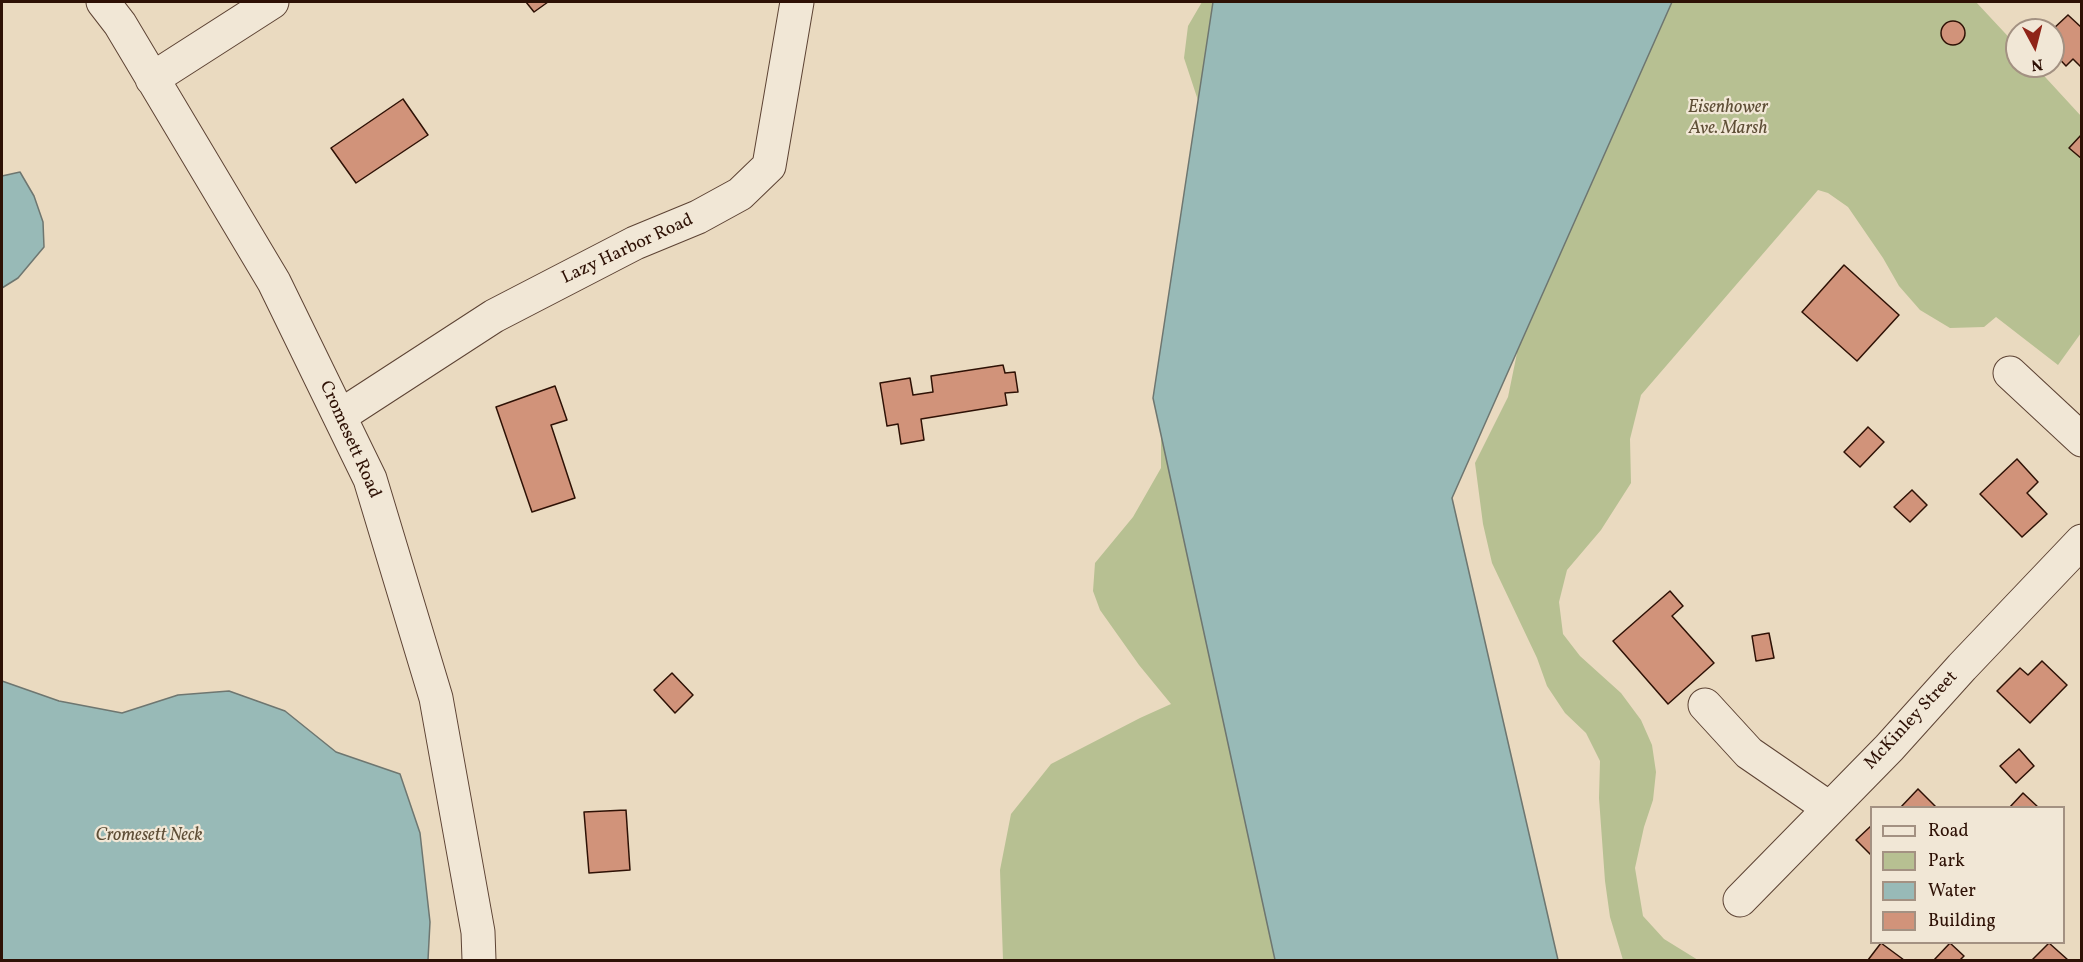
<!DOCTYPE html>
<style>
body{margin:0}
#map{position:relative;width:2083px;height:962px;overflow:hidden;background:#eadac0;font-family:Vollkorn,serif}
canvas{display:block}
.frame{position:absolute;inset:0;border:3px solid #2e1105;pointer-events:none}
.legend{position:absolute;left:1870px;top:806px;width:195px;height:138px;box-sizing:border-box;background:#f1e7d6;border:2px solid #a39182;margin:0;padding:8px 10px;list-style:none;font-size:18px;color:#2e1105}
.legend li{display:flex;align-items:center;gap:12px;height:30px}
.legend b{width:30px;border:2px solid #a39182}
.north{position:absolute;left:2005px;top:18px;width:60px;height:60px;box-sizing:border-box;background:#f1e7d6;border:2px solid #a39182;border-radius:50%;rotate:173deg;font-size:16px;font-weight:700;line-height:24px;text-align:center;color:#2e1105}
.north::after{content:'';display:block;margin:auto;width:21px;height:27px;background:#8f2418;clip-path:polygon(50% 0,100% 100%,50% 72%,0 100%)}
</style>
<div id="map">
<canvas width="2083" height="962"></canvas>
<div class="frame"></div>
<ul class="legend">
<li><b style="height:8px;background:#f1e7d6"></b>Road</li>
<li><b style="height:16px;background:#b7c092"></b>Park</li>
<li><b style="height:16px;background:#98bab7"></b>Water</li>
<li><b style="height:16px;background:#d1937a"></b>Building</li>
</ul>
<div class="north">N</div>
</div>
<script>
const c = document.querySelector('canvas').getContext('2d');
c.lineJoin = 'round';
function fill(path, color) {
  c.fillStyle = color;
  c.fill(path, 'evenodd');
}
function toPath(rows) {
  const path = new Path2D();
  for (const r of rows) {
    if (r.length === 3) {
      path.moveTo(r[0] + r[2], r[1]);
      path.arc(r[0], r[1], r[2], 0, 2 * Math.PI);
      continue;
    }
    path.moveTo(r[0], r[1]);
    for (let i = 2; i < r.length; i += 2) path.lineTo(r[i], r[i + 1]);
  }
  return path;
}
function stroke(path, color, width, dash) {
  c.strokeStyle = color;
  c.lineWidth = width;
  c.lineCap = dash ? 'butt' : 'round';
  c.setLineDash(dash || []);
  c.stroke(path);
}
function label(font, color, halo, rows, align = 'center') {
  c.font = font + ' Vollkorn,serif';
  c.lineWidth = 4.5;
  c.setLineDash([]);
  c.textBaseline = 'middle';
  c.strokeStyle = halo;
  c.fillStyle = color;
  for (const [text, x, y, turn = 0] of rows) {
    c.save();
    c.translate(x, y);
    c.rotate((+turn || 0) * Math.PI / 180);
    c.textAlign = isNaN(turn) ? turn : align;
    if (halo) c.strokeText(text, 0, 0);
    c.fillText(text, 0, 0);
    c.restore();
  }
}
fill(toPath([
 [1202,2,1344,2,1403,960,1003,960,1000,870,1011,814,1051,764,1140,718,1171,704,1139,665,1100,610,1093,591,1095,563,1133,517,1161,468,1161,409,1223,176,1184,58,1188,26],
 [1670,2,1976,2,2017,46,2017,66,2035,66,2081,116,2081,333,2058,365,1996,317,1984,327,1950,328,1920,310,1899,286,1883,258,1848,207,1828,193,1818,190,1641,395,1630,439,1631,483,1601,530,1567,570,1559,602,1563,634,1580,656,1621,693,1641,720,1652,745,1656,772,1653,800,1644,827,1635,868,1643,916,1664,939,1698,960,1623,960,1610,917,1605,881,1599,798,1600,761,1586,733,1565,713,1547,686,1537,658,1492,563,1483,524,1475,463,1508,397,1517,353,1469,312]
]), '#b7c092');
const water = toPath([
 [1213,2,1672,2,1452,498,1558,960,1275,960,1153,398,1213,2],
 [20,172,34,196,43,222,44,247,18,278,2,288,2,176,20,172],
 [2,681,59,701,122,713,178,695,229,691,285,711,336,752,400,774,420,833,430,922,428,960,2,960,2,681]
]);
fill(water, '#98bab7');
stroke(water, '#6e7670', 1.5);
const building = toPath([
 [526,2,548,2,534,12,526,2],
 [2068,15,2082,28,2082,68,2073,59,2066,66,2053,52,2052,30,2068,15],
 [1953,33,12],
 [403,99,428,135,356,183,331,148,403,99],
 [2082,134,2082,159,2069,148,2082,134],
 [1844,265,1899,315,1857,361,1802,312,1844,265],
 [1003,365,1005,373,1015,372,1018,392,1005,393,1007,405,921,419,924,440,901,444,898,424,887,426,880,383,910,378,913,395,933,392,931,376,1003,365],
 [555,386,567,420,551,425,575,498,532,512,496,407,555,386],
 [1868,427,1884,442,1860,467,1844,452,1868,427],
 [2017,459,2038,482,2027,493,2047,514,2022,537,1980,494,2017,459],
 [1912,490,1927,505,1910,522,1894,507,1912,490],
 [1670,591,1683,606,1672,616,1714,663,1668,704,1613,641,1670,591],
 [1769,633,1774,658,1756,661,1752,636,1769,633],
 [2042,661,2067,685,2030,723,1997,691,2020,668,2028,675,2042,661],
 [672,673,693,695,675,713,654,690,672,673],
 [2019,749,2034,766,2016,783,2000,766,2019,749],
 [1918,789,1937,808,1900,808,1918,789],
 [2023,793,2039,808,2009,808,2023,793],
 [626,810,630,870,589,873,584,812,626,810],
 [1872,825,1872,856,1856,840,1872,825],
 [1881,943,1904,960,1868,960,1881,943],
 [1950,943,1964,956,1960,960,1934,960,1950,943],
 [2049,943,2068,960,2032,960,2049,943]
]);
fill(building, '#d1937a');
stroke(building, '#2e1105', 1.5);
const minor = toPath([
 [103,2,120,24,274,282,370,479,436,698,478,932,479,960],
 [152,79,272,2],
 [2010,373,2082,440],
 [340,416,494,316,635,243,698,217,740,194,769,166,797,2],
 [1705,705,1749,753,1829,808],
 [1740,900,1889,748,1962,667,2082,541]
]);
stroke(minor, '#5d4334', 35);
stroke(minor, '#f1e7d6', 33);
label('italic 18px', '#5e4e36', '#f1e7d6', [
 ["Eisenhower",1728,109],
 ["Ave. Marsh",1728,130],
 ["Cromesett Neck",149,837]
]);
label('18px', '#2e1105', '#f1e7d6', [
 ["Lazy Harbor Road",628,250,-25],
 ["Cromesett Road",349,440,66],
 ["McKinley Street",1912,721,-47]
]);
</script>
